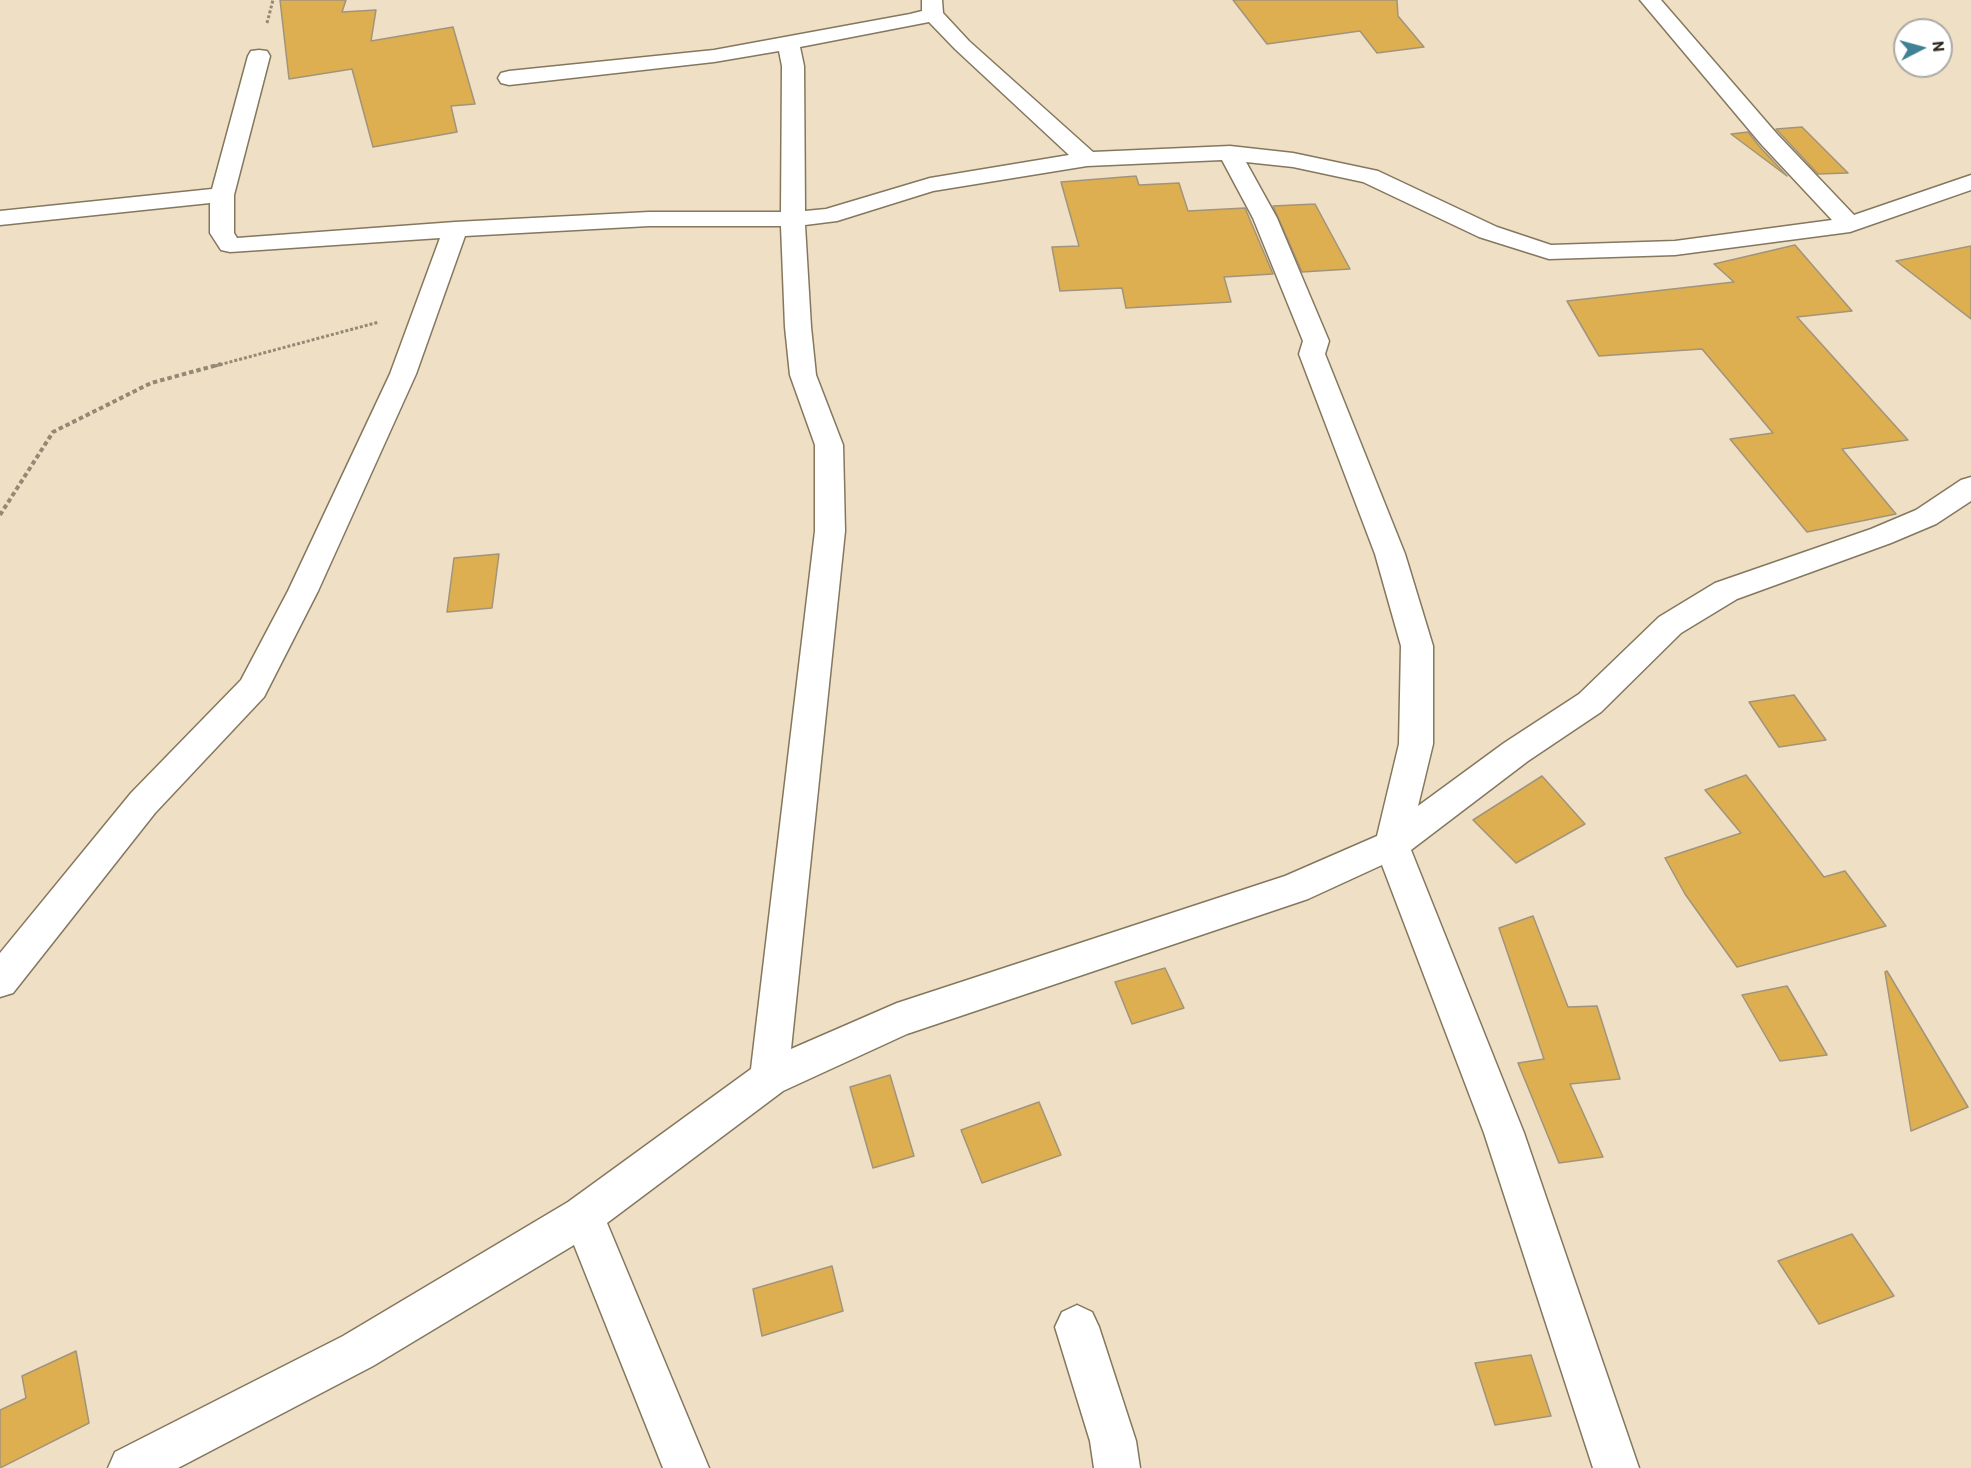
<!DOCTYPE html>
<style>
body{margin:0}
#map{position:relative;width:1971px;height:1468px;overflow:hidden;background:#efe0c5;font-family:Barlow,sans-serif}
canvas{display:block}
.north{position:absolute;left:1893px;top:18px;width:60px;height:60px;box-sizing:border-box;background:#fff;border:2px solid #acaaa5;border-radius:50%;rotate:84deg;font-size:16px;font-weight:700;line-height:24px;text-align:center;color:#2f2a1f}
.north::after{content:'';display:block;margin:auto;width:21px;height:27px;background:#418195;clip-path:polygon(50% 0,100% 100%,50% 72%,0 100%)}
</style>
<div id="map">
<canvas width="1971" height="1468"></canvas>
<div class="north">N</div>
</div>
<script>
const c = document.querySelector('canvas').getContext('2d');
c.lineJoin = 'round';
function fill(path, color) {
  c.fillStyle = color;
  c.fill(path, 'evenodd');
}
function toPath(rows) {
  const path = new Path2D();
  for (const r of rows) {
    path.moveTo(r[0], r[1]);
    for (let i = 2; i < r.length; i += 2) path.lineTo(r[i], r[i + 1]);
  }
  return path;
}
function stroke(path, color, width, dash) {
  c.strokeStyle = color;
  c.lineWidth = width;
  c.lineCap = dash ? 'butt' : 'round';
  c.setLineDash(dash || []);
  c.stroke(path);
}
const building = toPath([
 [280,0,346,0,342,12,376,10,371,41,453,27,475,104,451,106,457,132,373,147,352,69,289,79,280,0],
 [1233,0,1397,0,1398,16,1424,47,1377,53,1360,31,1267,44,1233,0],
 [1802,127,1848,173,1818,174,1776,129,1802,127],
 [1748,132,1759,146,1787,176,1731,134,1748,132],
 [1136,176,1139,185,1179,183,1188,211,1245,208,1273,274,1224,277,1231,302,1126,308,1122,288,1060,291,1052,247,1079,246,1061,182,1136,176],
 [1315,204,1350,269,1302,272,1273,206,1315,204],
 [1795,245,1852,311,1797,317,1908,440,1842,449,1896,514,1807,532,1730,439,1773,433,1702,349,1599,356,1567,301,1734,282,1714,264,1795,245],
 [1971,246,1971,319,1896,261,1971,246],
 [499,554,492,608,447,612,454,558,499,554],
 [1794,695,1826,740,1779,747,1749,702,1794,695],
 [1746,775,1824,877,1845,871,1886,926,1737,967,1685,894,1665,858,1741,833,1705,790,1746,775],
 [1542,776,1585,824,1516,863,1473,820,1542,776],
 [1533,916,1568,1007,1597,1006,1620,1079,1570,1084,1603,1157,1559,1163,1518,1063,1544,1059,1499,928,1533,916],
 [1165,968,1184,1008,1132,1024,1115,982,1165,968],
 [1887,971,1968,1107,1911,1131,1885,972,1887,971],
 [1787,986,1827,1055,1780,1061,1742,995,1787,986],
 [890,1075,914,1156,873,1168,850,1087,890,1075],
 [1039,1102,1061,1155,982,1183,961,1130,1039,1102],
 [1852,1234,1894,1296,1819,1324,1778,1261,1852,1234],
 [832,1266,843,1311,762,1336,753,1289,832,1266],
 [76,1351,89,1423,0,1468,0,1410,26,1398,22,1376,76,1351],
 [1531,1355,1551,1416,1495,1425,1475,1363,1531,1355]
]);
fill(building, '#ddaf51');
stroke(building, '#a2947a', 1.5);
const minor = toPath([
 [922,0,942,0,943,13,969,41,1093,152,1230,146,1293,153,1378,171,1497,227,1551,245,1675,241,1832,220,1761,144,1640,0,1661,0,1777,134,1854,215,1971,175,1971,190,1850,232,1675,255,1549,259,1479,237,1363,182,1293,167,1246,162,1277,218,1329,341,1325,354,1405,554,1433,646,1433,744,1418,806,1504,743,1579,694,1659,617,1715,583,1871,529,1916,510,1961,480,1971,477,1971,501,1936,524,1891,543,1737,599,1681,633,1601,712,1528,761,1411,850,1524,1133,1639,1468,1593,1468,1484,1133,1382,865,1308,899,907,1034,783,1091,607,1223,709,1468,663,1468,574,1245,373,1366,178,1468,108,1468,115,1452,343,1336,568,1202,751,1069,815,531,815,445,790,375,785,327,781,226,649,226,465,236,416,374,318,591,264,697,155,813,13,993,0,997,0,953,131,793,241,680,288,591,390,374,440,238,230,252,221,250,210,233,210,203,0,225,0,211,212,189,248,56,251,51,259,50,267,51,270,56,234,195,234,233,237,238,455,222,649,212,781,212,782,66,779,51,714,62,509,85,501,83,498,78,501,73,509,71,714,50,910,14,922,11,922,0],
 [929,22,955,49,1069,155,930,178,826,209,805,211,804,66,800,47,929,22],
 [1222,160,1253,218,1303,341,1299,354,1375,554,1401,646,1399,744,1377,836,1285,876,897,1003,791,1049,845,531,843,445,816,375,811,327,805,225,837,221,933,191,1087,166,1222,160],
 [1077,1305,1092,1312,1099,1327,1136,1441,1140,1468,1094,1468,1090,1441,1055,1327,1062,1312,1077,1305]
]);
stroke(minor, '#84775e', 3);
stroke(toPath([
 [267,23,273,0],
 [215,366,379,322]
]), '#938975', 3, [3, 2]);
stroke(toPath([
 [0,515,53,432,151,383,221,364]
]), '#938975', 4, [4.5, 3]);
fill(minor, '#fff');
</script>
